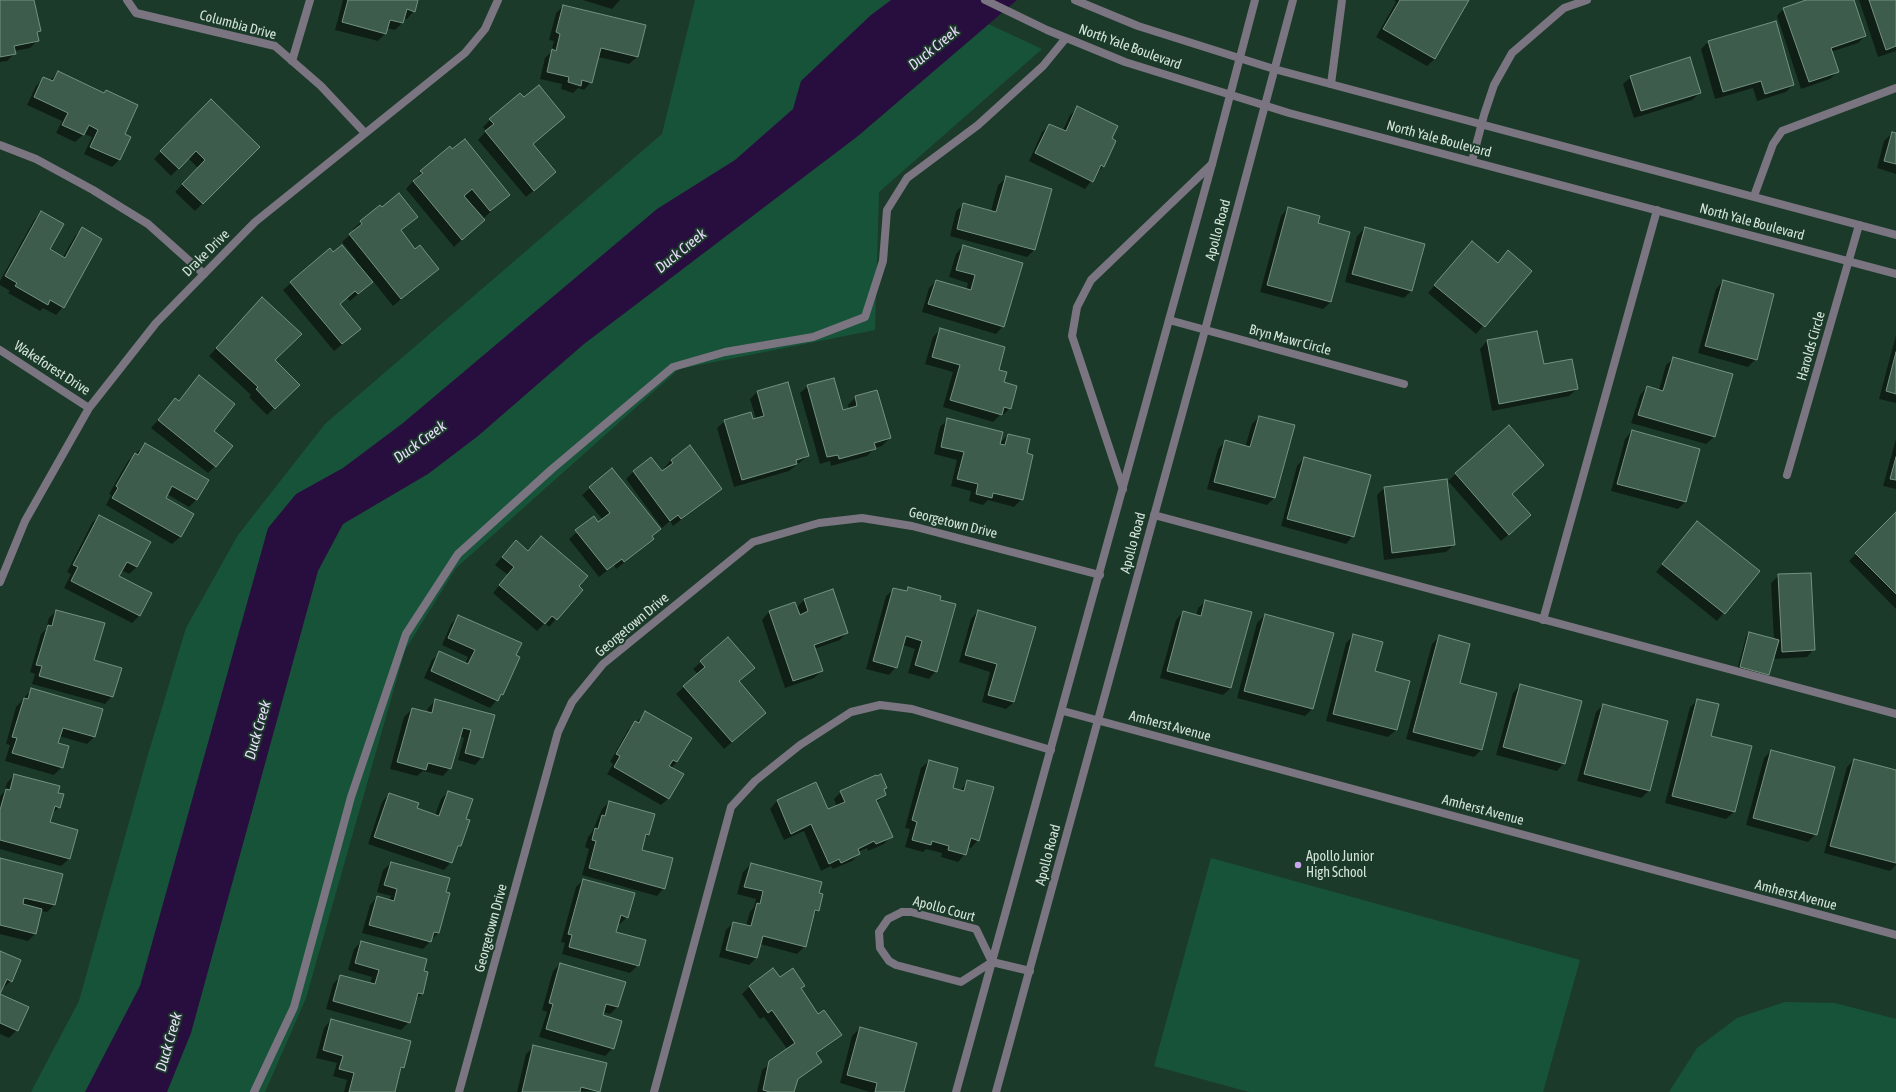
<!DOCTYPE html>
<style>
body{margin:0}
canvas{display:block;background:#1c3a2a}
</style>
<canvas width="1896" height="1092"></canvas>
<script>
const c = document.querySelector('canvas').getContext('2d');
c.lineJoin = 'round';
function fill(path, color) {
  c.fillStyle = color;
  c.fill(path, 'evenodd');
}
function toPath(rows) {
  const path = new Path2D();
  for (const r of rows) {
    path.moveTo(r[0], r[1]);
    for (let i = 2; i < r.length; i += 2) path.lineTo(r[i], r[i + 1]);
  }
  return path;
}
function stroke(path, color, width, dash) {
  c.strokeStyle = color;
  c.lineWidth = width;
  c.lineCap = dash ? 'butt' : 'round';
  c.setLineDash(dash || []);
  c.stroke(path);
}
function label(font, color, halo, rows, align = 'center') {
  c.font = font + ' "Asap Condensed",sans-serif';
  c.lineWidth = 4;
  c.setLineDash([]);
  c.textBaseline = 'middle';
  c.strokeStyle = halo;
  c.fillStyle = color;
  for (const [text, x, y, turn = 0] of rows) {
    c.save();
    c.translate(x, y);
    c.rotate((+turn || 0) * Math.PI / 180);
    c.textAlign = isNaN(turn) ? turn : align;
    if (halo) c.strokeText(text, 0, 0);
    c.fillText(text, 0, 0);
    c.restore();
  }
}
fill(toPath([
 [695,0,937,0,1042,49,879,192,875,330,679,369,456,568,405,650,306,998,265,1092,31,1092,79,1001,147,758,186,628,238,535,325,424,662,134],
 [1211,858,1580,960,1543,1092,1249,1092,1154,1066],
 [1785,1002,1835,1003,1896,1019,1896,1092,1669,1092,1697,1048,1737,1018]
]), '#175338');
fill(toPath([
 [891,0,1017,0,858,136,584,344,478,436,428,474,343,524,318,571,191,1033,167,1092,85,1092,140,986,268,528,296,494,343,468,403,423,657,209,735,160,793,109,801,81,871,15]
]), '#280e3f');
fill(toPath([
 [0,0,33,0,40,31,36,34,38,40,30,48,14,51,15,53,7,61,0,62],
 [343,0,417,0,414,11,407,19,403,18,402,23,395,30,387,28,386,33,378,41,335,30],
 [583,0,620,0,612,9],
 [1394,0,1468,0,1435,59,1427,66,1376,37,1396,2],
 [1809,0,1853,0,1865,36,1858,43,1831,52,1837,72,1830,79,1801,89,1777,16,1784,8],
 [1859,0,1896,0,1896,51,1878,57],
 [563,6,644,25,637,57,629,64,598,57,591,82,584,90,578,88,573,93,561,89,562,84,540,79,545,58,551,52,554,41,549,40,556,13],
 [1775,22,1793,85,1786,92,1757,101,1753,88,1715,99,1701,49,1708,42],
 [58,72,104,93,106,91,123,134,130,137,119,160,112,167,84,154,92,137,84,134,75,142,56,133,62,121,27,105,36,86,44,78,50,81],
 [1631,77,1700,93,1692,100,1634,118,1623,84],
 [211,100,258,147,195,211,175,192,198,168,188,158,171,176,154,159],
 [1078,107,1103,166,1085,189,1029,161,1042,132,1050,125,1063,130,1070,115],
 [490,120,532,144,547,179,526,197,478,140,486,131,483,127],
 [1892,133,1896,134,1896,174,1877,168,1884,141],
 [450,148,508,195,454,247,406,189,421,172],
 [1006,178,1034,250,1027,257,950,236,956,211,964,204,991,211,998,185],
 [382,208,417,217,400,231,415,250,437,269,393,306,373,281,350,301,347,298,339,304,352,336,334,351,283,290,330,250,333,253,354,261,356,260,342,242,354,231,353,229,361,222],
 [1288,208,1317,224,1331,302,1323,309,1260,292,1281,216],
 [41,212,49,249,63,257,75,236,82,229,101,239,63,307,56,315,43,308,40,311,8,293,10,291,0,285,0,281,34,220],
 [1365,228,1424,245,1411,291,1404,298,1345,282,1357,236],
 [1472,242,1497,263,1508,252,1530,271,1476,334,1428,293],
 [963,246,1003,326,996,334,922,312,929,288,936,281,966,290,968,283,949,277,956,254],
 [1723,281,1756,359,1748,367,1698,353,1716,289],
 [255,306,274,360,298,385,267,415,249,397,251,395,209,356],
 [941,329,998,370,1010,408,1002,416,1000,415,993,422,943,407,953,372,925,364,933,337],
 [1896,335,1896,403,1879,399],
 [1487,341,1543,365,1577,389,1569,396,1492,411,1480,349],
 [1674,358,1714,437,1706,444,1631,423,1640,395,1647,387,1659,390,1666,365],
 [787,383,808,456,789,471,734,487,717,428,725,421,756,419,750,399,757,392],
 [801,458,801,460,791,462,791,460],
 [808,386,842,411,849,409,848,405,856,397,890,438,882,446,875,448,867,456,831,466,830,461,820,464,800,393],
 [175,400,212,432,215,466,208,473,151,428],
 [1259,417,1274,498,1267,505,1207,489,1218,449,1226,441,1245,447,1252,424],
 [948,419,999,444,1008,435,1026,454,1022,499,1014,507,988,500,983,505,969,501,971,491,951,486,957,460,934,454,940,427],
 [1509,427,1511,494,1523,522,1501,541,1448,481],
 [1632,431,1685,502,1678,509,1611,491,1625,439],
 [1896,439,1896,489,1883,486],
 [146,444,208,480,196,500,189,507,167,494,164,498,193,515,180,537,172,544,106,505,111,495,109,494,128,461],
 [1304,458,1353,536,1346,544,1281,526,1297,466],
 [671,460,721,489,673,526,670,521,662,528,626,479,634,471,662,473,666,470,664,468],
 [1446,480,1454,545,1446,552,1384,560,1377,495,1384,488],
 [590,488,651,537,645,546,616,569,614,565,599,577,569,539,593,518,598,524,603,520,582,495],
 [1896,514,1896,609,1849,561],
 [99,516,150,542,137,567,129,574,121,570,118,577,139,616,132,623,64,588,71,574,67,572,92,523],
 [1697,522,1758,571,1717,621,1656,572],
 [509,549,528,552,581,590,549,627,545,623,537,631,493,593,508,575,495,565],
 [1779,575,1814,649,1807,657,1775,659,1775,653,1768,674,1765,678,1737,670,1746,637,1749,633,1774,640,1771,583],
 [908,588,936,671,929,679,908,673,915,649,903,645,896,667,889,675,866,669,886,596,894,589,904,592],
 [804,600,847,632,840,640,814,649,822,671,814,678,785,688,762,620,769,612,794,603,796,608],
 [1206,601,1231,688,1223,695,1160,678,1176,620,1183,612,1196,616,1198,608],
 [56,611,93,661,112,696,105,704,32,684,35,674,30,672,41,634,46,629,49,618],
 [978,611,1035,627,1014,702,1006,709,982,702,990,672,959,662,971,619],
 [1265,615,1333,633,1312,709,1305,716,1237,698,1257,623],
 [459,616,515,656,502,694,490,708,424,678,432,660,440,653,465,664,468,657,442,645,451,624],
 [1354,635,1374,672,1408,681,1396,730,1388,737,1326,721,1346,643],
 [1440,636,1458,684,1496,694,1481,750,1474,757,1406,739,1432,644],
 [701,662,746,675,738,682,758,720,724,749,676,694,698,674,693,669],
 [1520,685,1564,763,1557,771,1496,755,1513,693],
 [32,689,102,709,94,737,87,744,59,736,57,743,62,767,54,775,5,761,10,745,6,744,16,707],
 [436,700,493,716,482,757,475,765,458,760,464,738,459,736,450,768,443,776,423,771,417,776,390,769,404,717,412,709,427,713,428,708],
 [1698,700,1710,737,1750,747,1734,812,1726,819,1665,803,1690,707],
 [1603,705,1667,722,1649,791,1641,798,1577,781,1596,712],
 [646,713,677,762,671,768,669,798,661,805,607,774,613,764,610,762,628,730],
 [1771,751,1816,834,1808,842,1746,825,1764,758],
 [1854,760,1896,771,1896,865,1890,871,1824,853,1847,767],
 [929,761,952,789,960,791,968,781,978,840,971,848,967,847,965,854,958,862,941,857,942,853,926,849,923,852,905,847,910,829,905,828,921,768],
 [14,775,57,793,59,807,52,814,49,823,77,830,69,859,61,866,0,849,0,796,4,792,7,783],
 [816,784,828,811,837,807,834,799,841,792,886,787,883,790,885,795,876,803,891,836,884,844,868,851,867,848,858,852,859,854,852,861,833,869,831,866,821,871,804,831,784,840,770,809,777,801],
 [448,792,465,820,460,846,455,851,451,862,444,870,368,844,382,802,389,794,416,809,435,815,441,799],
 [609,802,654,814,648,835,644,839,640,850,664,888,657,896,582,875,589,849,585,847,588,837,592,832,602,809],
 [0,859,62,875,54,905,47,912,41,911,35,934,28,941,0,934],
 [391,863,445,893,438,933,423,949,362,933,370,905,377,897,389,900,391,896,377,892,383,870],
 [751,864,818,911,812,916,805,946,797,954,760,944,756,958,749,965,719,957,726,930,733,923,746,926,750,912,754,907,756,899,737,894,743,872],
 [583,880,627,917,620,924,617,924,615,933,638,965,630,973,562,954,565,943,561,942,576,887],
 [361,942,423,972,422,994,414,1001,409,1022,401,1030,326,1009,333,984,341,976,370,984,372,977,348,970,354,949],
 [0,952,11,981,3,988,2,988,0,991],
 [560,964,617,1007,610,1014,603,1012,602,1016,613,1048,605,1056,539,1037,547,1012,542,1010,553,971],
 [779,979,804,985,800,989,818,1015,840,1035,815,1055,820,1062,796,1081,793,1092,757,1092,762,1070,788,1050,764,1017,760,1019,742,994,750,986],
 [0,995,17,1030,9,1038,0,1034],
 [331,1020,403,1067,399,1072,394,1092,344,1092,347,1080,333,1076,337,1063,316,1058,324,1028],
 [860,1028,903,1092,870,1092,840,1083,852,1036],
 [534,1046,599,1091,517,1092,526,1054]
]), '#0007');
const building = toPath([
 [0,0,34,0,41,31,37,32,39,41,14,46,16,54,0,57,0,0],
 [348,0,418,0,415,12,407,9,403,23,390,20,386,34,342,22,348,0],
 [1400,0,1469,0,1435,59,1383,29,1400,0],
 [1806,0,1854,0,1866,36,1831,48,1839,72,1809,82,1783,8,1806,0],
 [1869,0,1896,0,1896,46,1886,50,1869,0],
 [563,5,646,25,638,57,601,48,592,83,582,80,581,86,568,82,569,77,547,72,552,49,556,51,560,34,556,32,563,5],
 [1776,21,1794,85,1765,94,1761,81,1723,92,1708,41,1776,21],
 [1690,57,1701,93,1641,111,1630,76,1690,57],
 [58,71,104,93,106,90,138,105,125,134,131,137,120,160,90,147,98,130,89,125,84,135,62,125,68,113,34,97,43,77,53,81,58,71],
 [539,85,565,117,533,144,556,172,534,191,485,131,494,124,489,119,520,93,524,97,539,85],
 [211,99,260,147,203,204,182,184,205,160,196,151,179,169,160,151,211,99],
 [1077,106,1118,126,1112,138,1116,141,1104,167,1101,165,1093,182,1035,153,1049,124,1066,131,1077,106],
 [1892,132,1896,133,1896,164,1884,161,1892,132],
 [465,139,510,195,490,211,472,189,464,196,485,220,462,240,413,181,423,173,420,171,450,146,452,149,465,139],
 [1006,176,1052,189,1035,250,957,229,963,203,996,212,1006,176],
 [399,193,418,217,401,230,415,249,420,245,439,269,401,299,349,234,362,224,360,221,380,205,382,207,399,193],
 [1288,207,1320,216,1318,223,1350,232,1331,302,1267,285,1288,207],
 [41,211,64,224,50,249,65,258,82,227,102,239,64,308,50,300,48,305,15,286,17,283,5,276,41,211],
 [1365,227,1425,244,1412,291,1352,274,1365,227],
 [1472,241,1498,263,1508,250,1532,271,1485,327,1434,285,1472,241],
 [342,245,373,282,358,294,355,291,340,304,361,329,342,344,290,282,330,248,333,252,342,245],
 [963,245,1023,263,1004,327,928,304,936,280,971,290,975,275,956,270,963,245],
 [1723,280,1774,294,1757,360,1705,346,1723,280],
 [262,297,302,334,275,360,300,385,275,409,256,389,258,387,216,348,262,297],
 [940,328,1005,347,999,370,1007,372,1004,382,1017,386,1011,409,1004,407,1002,415,950,400,960,365,932,357,940,328],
 [1537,331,1544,364,1572,359,1578,389,1499,404,1487,340,1537,331],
 [1896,352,1896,394,1886,391,1896,352],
 [1673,357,1733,374,1715,437,1638,415,1647,386,1663,391,1673,357],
 [199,375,235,404,214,431,233,446,216,467,158,420,175,398,179,401,199,375],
 [834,378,843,410,857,406,855,396,877,390,891,438,874,443,876,449,839,459,838,455,827,457,807,385,834,378],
 [788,382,809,456,796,460,797,464,742,480,724,420,751,412,753,419,764,416,757,391,788,382],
 [1259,416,1295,425,1275,498,1214,482,1225,440,1250,447,1259,416],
 [947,418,1003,432,1000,444,1005,445,1008,434,1030,439,1027,453,1033,455,1023,500,993,493,992,498,976,494,978,484,957,479,964,452,941,447,947,418],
 [1509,425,1544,465,1512,494,1531,515,1509,535,1455,473,1509,425],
 [1632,430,1700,449,1686,502,1617,484,1632,430],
 [145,443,209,480,197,500,172,486,166,498,194,514,181,537,112,498,118,488,116,486,135,453,138,455,145,443],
 [690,445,722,489,681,519,678,515,670,521,633,471,651,457,662,471,673,463,671,460,690,445],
 [1304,457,1371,475,1354,537,1287,519,1304,457],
 [1896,457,1896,480,1890,479,1896,457],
 [612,468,661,529,652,536,654,539,624,562,622,559,607,570,575,530,594,516,598,522,610,513,589,487,612,468],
 [1447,479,1455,545,1392,553,1384,487,1447,479],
 [1896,512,1896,594,1855,553,1896,512],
 [99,515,151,542,137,567,127,562,119,576,152,593,140,616,71,581,78,567,73,565,99,515],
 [1697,521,1760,571,1725,614,1662,564,1697,521],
 [541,536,588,576,579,586,583,590,557,620,552,616,545,624,499,585,514,567,502,557,516,540,528,551,541,536],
 [1811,573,1815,650,1782,652,1778,574,1811,573],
 [908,587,941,596,940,600,956,604,937,672,915,665,922,641,906,636,897,668,873,661,893,588,907,591,908,587],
 [833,589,848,633,814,645,823,671,793,681,769,611,795,602,800,615,808,611,804,599,833,589],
 [1205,600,1252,612,1231,688,1167,671,1183,611,1201,616,1205,600],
 [56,610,105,623,94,660,122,668,113,697,39,676,42,666,36,665,48,625,52,626,56,610],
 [978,610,1036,627,1014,702,988,695,997,664,965,655,978,610],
 [1265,614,1334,633,1313,709,1244,691,1265,614],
 [458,615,522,643,516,655,520,657,503,695,501,694,498,701,431,671,439,651,468,664,475,650,448,638,458,615],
 [1749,632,1779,640,1769,675,1740,667,1749,632],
 [1353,634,1383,642,1375,671,1410,681,1397,730,1333,714,1353,634],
 [1439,635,1470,644,1460,683,1497,693,1482,750,1413,732,1439,635],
 [728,637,755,668,739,681,766,713,732,742,683,686,705,667,700,661,728,637],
 [1520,684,1582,701,1565,764,1503,747,1520,684],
 [31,688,103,709,95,737,63,728,58,743,69,746,63,768,12,753,17,738,12,737,24,698,28,699,31,688],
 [435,699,495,715,483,758,465,753,471,730,463,728,451,769,428,763,426,770,397,762,412,708,432,713,435,699],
 [1697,699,1719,704,1711,736,1752,746,1735,812,1672,796,1697,699],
 [1603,704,1668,721,1650,791,1584,774,1603,704],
 [645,711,692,738,677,762,673,760,669,766,684,774,669,799,614,767,620,756,616,754,635,721,639,723,645,711],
 [1771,750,1835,767,1817,835,1753,818,1771,750],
 [1854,759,1896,770,1896,863,1830,846,1854,759],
 [929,760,958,768,953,788,964,791,967,780,994,787,979,841,971,838,966,855,948,850,949,846,932,841,931,845,912,840,917,822,912,820,929,760],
 [14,774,60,786,58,793,64,794,60,808,55,806,50,822,78,830,70,859,0,840,0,810,6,789,10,790,14,774],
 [881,774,887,788,884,789,886,795,876,800,893,837,876,844,874,841,858,849,860,854,841,863,839,859,829,864,811,824,791,834,777,800,816,782,828,809,845,802,840,791,876,775,877,776,881,774],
 [448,791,473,799,466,819,470,820,461,846,458,846,452,863,374,837,389,793,419,803,417,808,439,816,448,791],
 [609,801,655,814,649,835,646,834,642,850,673,858,665,889,589,868,596,841,592,840,595,828,598,829,602,815,605,816,609,801],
 [0,858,63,874,55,905,24,898,23,904,42,909,36,934,0,925,0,858],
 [391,862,450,878,446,892,450,893,439,933,434,932,431,942,369,925,377,896,394,901,397,889,384,885,391,862],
 [751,863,822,882,819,893,823,894,819,911,815,910,806,947,763,936,757,958,726,950,733,922,751,926,757,903,760,904,763,891,744,887,751,863],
 [583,879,635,893,628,918,621,915,616,932,646,940,639,966,569,947,572,935,568,934,583,879],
 [361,941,427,959,424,971,428,972,423,994,418,993,410,1023,333,1001,340,975,375,984,379,970,355,963,361,941],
 [0,951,21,960,12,982,7,979,0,994,29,1007,18,1031,0,1023,0,951],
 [560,963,626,982,618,1007,606,1004,603,1015,622,1021,614,1049,546,1029,553,1004,549,1003,560,963],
 [773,968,780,977,793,968,805,986,801,988,818,1014,824,1010,842,1035,816,1053,822,1062,798,1079,794,1092,770,1092,763,1090,769,1061,795,1043,772,1010,768,1013,749,986,773,968],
 [331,1019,411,1041,404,1068,401,1067,395,1092,349,1092,354,1073,339,1069,343,1056,323,1050,331,1019],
 [860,1027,917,1043,904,1092,875,1092,877,1083,847,1075,860,1027],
 [533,1045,607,1063,600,1092,581,1087,580,1092,522,1092,533,1045]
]);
fill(building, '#3e5c4b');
stroke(building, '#729280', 1);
stroke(toPath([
 [292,61,310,0],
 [1331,84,1342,0],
 [0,145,36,159,93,190,148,224,204,274],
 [1754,196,1773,144,1782,131,1896,88],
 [1154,515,1896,714],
 [1543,620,1657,210],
 [254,1092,294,1007,351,797,406,634,458,554,552,469,673,367,725,352,813,337,865,317,883,261,887,210,907,178,978,125,1043,66,1066,38],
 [654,1092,731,807,755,781,800,745,851,712,880,705,912,709,1051,750]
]), '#7b7582', 8);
stroke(toPath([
 [127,0,136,13,275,46,321,86,365,133],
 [1472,161,1484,115,1494,85,1512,53,1564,8,1587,0],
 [1169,320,1404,384],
 [0,350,89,408],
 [1787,475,1859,225],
 [1123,489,1072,336,1077,307,1091,280,1212,164],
 [0,582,25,521,89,408,156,323,255,222,465,53,485,29,498,0],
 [1063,711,1896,935],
 [902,912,911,912,976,929,992,962,961,982,896,965,889,961,880,948,879,932,888,919,902,912],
 [459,1092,558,732,572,702,603,664,753,542,819,523,862,518,912,526,1100,575]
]), '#7b7582', 8);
stroke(toPath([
 [985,0,1047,30,1125,62,1289,113,1896,274],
 [1075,0,1138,26,1274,69,1896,235],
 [992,962,1030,971],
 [956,1092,1212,164,1255,0],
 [996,1092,1205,330,1293,0]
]), '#7b7582', 8);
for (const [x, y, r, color] of [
 [1298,865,4,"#c7a6ef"]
]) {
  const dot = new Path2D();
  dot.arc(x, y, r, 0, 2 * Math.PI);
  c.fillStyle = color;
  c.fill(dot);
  stroke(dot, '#1c3a2a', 1.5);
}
label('14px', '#d3e4da', '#1c3a2a', [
 ["Columbia Drive",238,25,15],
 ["North Yale Boulevard",1130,47,20],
 ["North Yale Boulevard",1439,139,15],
 ["North Yale Boulevard",1752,222,15],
 ["Apollo Road",1218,230,-75],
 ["Drake Drive",206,253,-45],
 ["Bryn Mawr Circle",1290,340,15],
 ["Harolds Circle",1811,346,-74],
 ["Wakeforest Drive",52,368,33],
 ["Georgetown Drive",953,523,14],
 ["Apollo Road",1133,543,-75],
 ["Georgetown Drive",632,625,-40],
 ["Amherst Avenue",1170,726,15],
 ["Amherst Avenue",1483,810,15],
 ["Apollo Road",1048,855,-75],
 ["Amherst Avenue",1796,895,15],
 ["Apollo Court",944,909,15],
 ["Georgetown Drive",491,928,-75]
]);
label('14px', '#d3e4da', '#1c3a2a', [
 ["Apollo Junior",1306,857],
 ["High School",1306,873]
], 'left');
label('italic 15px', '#ebddff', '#1c3a2a', [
 ["Duck Creek",934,48,-39],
 ["Duck Creek",681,251,-39],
 ["Duck Creek",420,442,-36],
 ["Duck Creek",258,730,-74],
 ["Duck Creek",169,1042,-74]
]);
</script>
